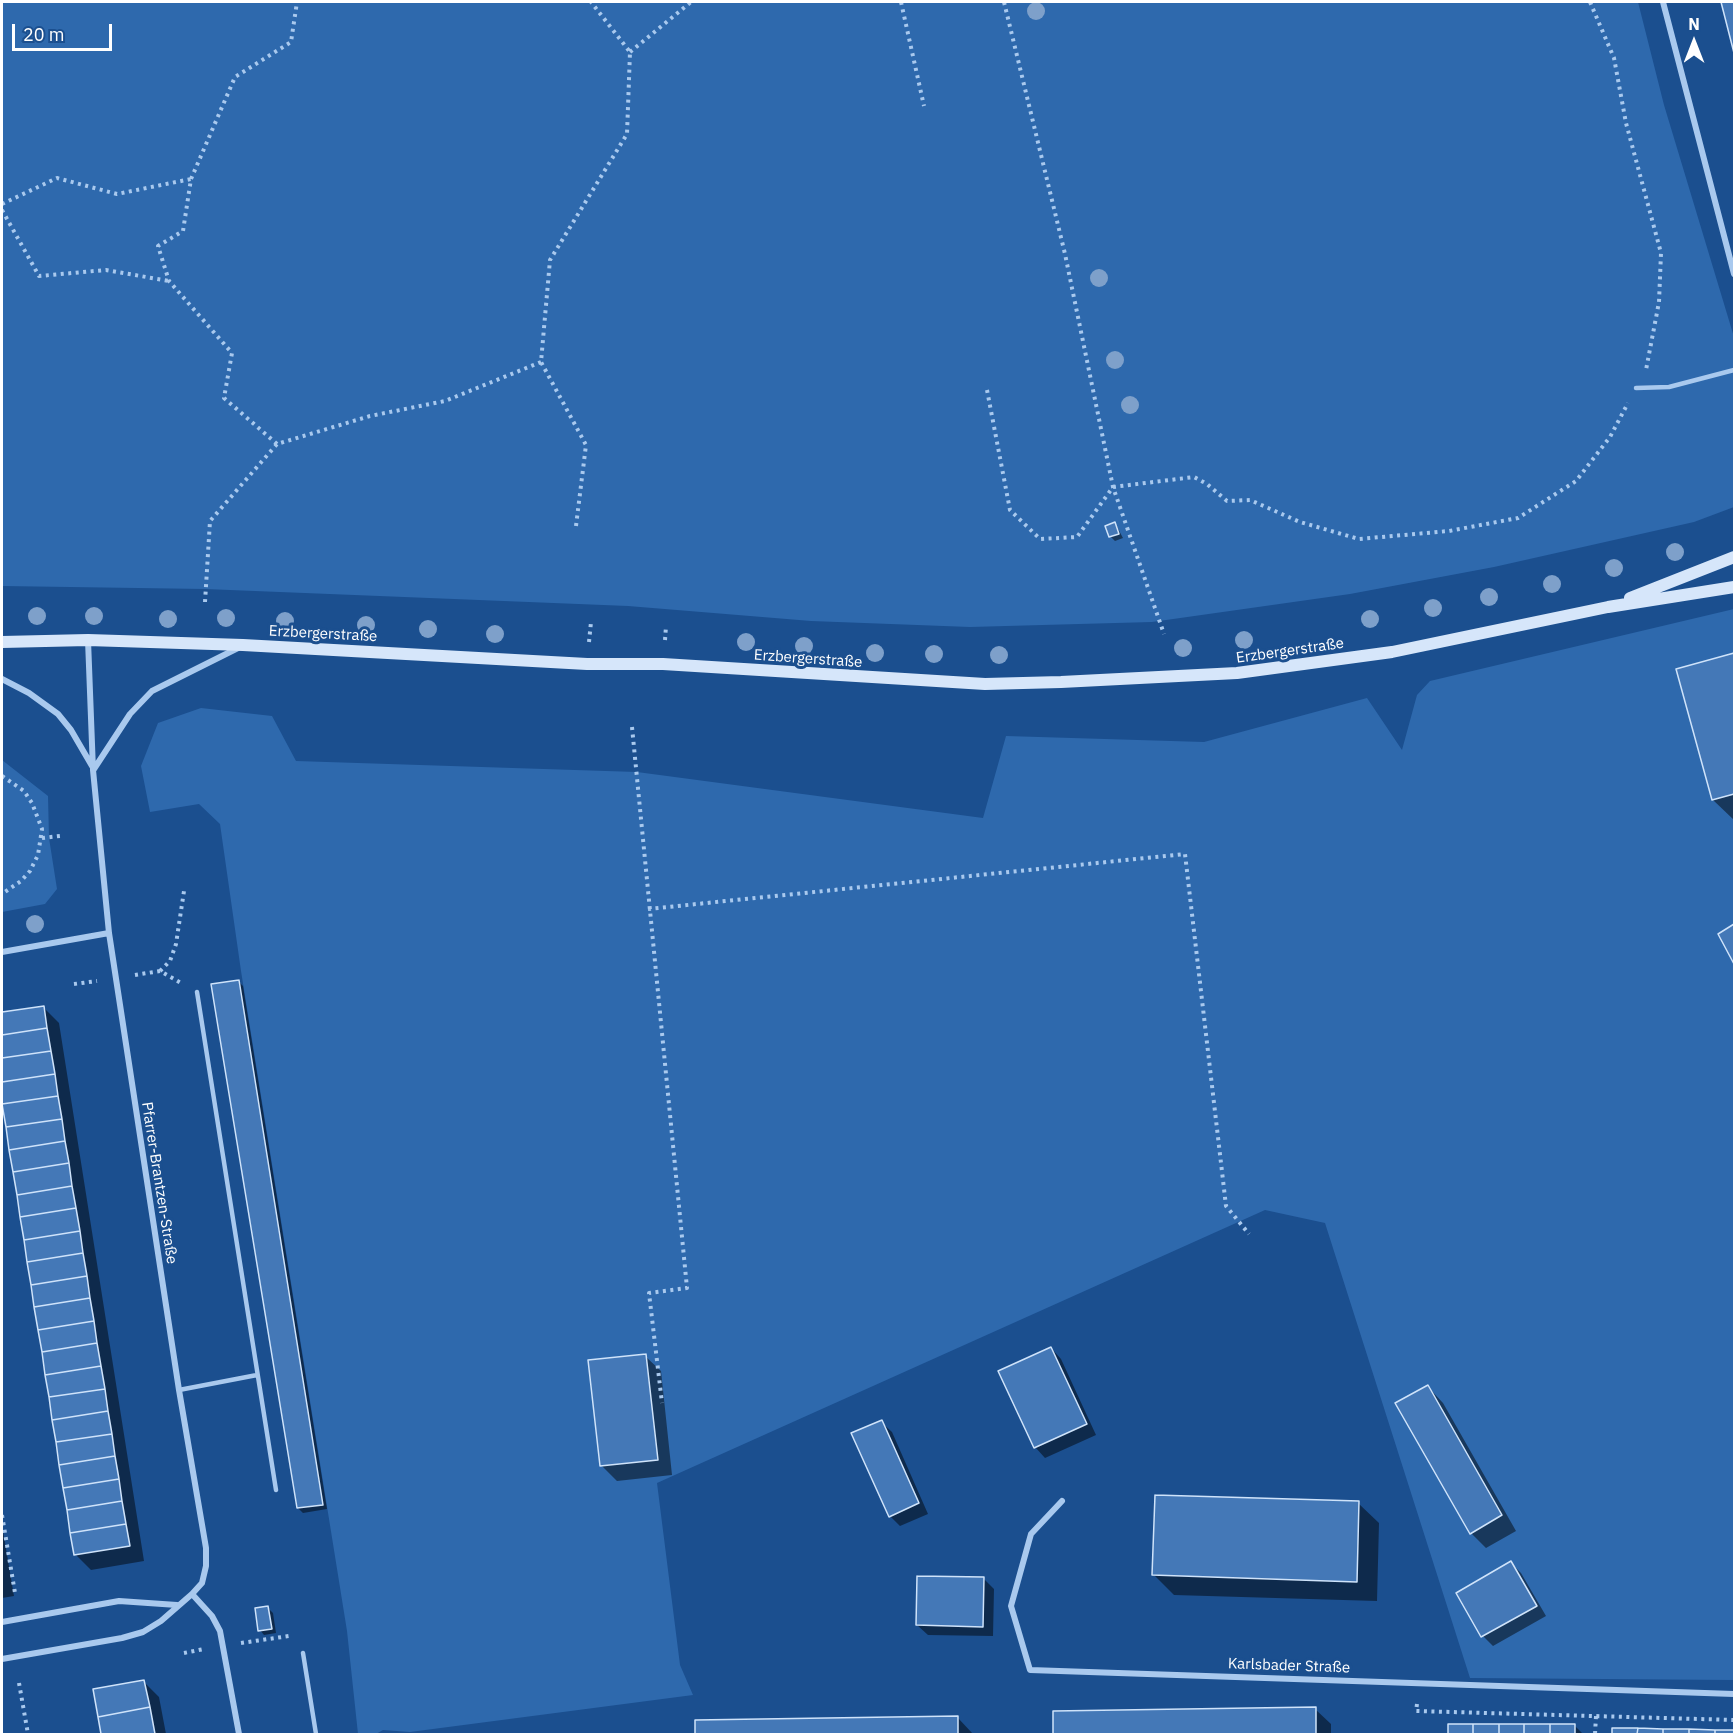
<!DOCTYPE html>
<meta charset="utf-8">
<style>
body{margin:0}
#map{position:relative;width:1736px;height:1736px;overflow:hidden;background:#1b4f8f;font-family:"IBM Plex Sans",sans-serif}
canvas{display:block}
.frame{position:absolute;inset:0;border:3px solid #fff;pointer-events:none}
.north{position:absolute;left:1664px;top:12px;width:60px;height:60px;-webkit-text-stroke:4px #1b4f8f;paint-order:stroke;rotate:0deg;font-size:16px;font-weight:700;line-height:24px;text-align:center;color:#fff}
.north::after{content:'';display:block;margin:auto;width:21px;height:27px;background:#fff;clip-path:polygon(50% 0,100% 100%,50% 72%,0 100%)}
.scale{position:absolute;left:12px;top:24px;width:100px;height:27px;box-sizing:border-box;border:3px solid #fff;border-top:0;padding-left:8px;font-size:18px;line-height:21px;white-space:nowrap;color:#fff;-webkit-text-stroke:4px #1b4f8f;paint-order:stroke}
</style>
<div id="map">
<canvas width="1736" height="1736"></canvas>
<div class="frame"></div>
<div class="north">N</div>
<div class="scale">20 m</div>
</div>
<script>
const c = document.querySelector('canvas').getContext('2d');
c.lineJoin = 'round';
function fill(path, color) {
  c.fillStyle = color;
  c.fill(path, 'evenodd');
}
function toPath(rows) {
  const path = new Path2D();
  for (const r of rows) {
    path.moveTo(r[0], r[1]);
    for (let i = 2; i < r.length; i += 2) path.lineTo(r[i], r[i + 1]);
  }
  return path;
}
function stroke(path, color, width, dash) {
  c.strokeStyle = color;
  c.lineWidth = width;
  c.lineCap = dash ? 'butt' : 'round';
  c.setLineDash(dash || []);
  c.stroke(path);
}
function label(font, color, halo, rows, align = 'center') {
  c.font = font + ' "IBM Plex Sans",sans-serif';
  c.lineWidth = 6;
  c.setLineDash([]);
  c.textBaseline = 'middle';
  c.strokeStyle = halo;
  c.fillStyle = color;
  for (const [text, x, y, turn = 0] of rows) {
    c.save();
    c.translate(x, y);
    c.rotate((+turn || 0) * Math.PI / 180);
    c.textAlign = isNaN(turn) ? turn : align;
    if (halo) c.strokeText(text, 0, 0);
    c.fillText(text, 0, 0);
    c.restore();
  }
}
fill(toPath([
 [2,2,1638,2,1664,105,1734,337,1734,507,1694,522,1494,567,1350,594,1152,622,970,627,811,621,628,606,205,589,2,586],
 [1734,609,1734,1680,1470,1678,1325,1223,1265,1210,657,1483,680,1665,693,1695,410,1732,383,1730,376,1734,358,1734,347,1631,241,971,220,824,199,804,150,812,141,766,158,723,201,708,272,716,296,761,637,772,983,818,1006,736,1204,742,1367,698,1402,750,1417,695,1430,681],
 [2,760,48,796,49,838,57,889,45,904,2,912]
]), '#2e69ad');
fill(toPath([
 [1723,2,1734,2,1734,47],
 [1115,523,1123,538,1115,541,1110,536],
 [1734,655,1734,820,1713,800,1678,670],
 [238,981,243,986,327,1509,303,1513,298,1508],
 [43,1007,59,1023,144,1561,91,1570,75,1554,2,1090,2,1014],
 [1051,1348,1061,1359,1096,1435,1045,1458,1035,1447],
 [645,1356,661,1371,672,1475,617,1481,602,1466],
 [1428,1387,1443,1403,1516,1531,1486,1548,1471,1533],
 [881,1422,892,1432,928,1514,900,1526,890,1516],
 [1358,1503,1379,1523,1377,1601,1174,1595,1154,1575],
 [2,1525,14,1596,2,1598],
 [1511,1563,1521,1573,1546,1616,1493,1646,1483,1636,1458,1593],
 [984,1579,994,1589,993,1636,928,1635,917,1625],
 [268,1608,273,1613,276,1633,264,1635,260,1630],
 [144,1682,159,1697,166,1734,103,1734,95,1691],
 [1315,1709,1331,1724,1331,1734,1054,1734,1054,1712],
 [958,1718,973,1734,697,1734,696,1721],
 [1450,1725,1575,1726,1583,1734,1450,1734],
 [1613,1729,1734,1732,1734,1734,1613,1734]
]), '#0007');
const building = toPath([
 [1721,2,1734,2,1734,53,1721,2],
 [1115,522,1119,534,1109,537,1105,526,1115,522],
 [1734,653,1734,794,1712,800,1676,669,1734,653],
 [1734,924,1734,964,1718,934,1734,924],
 [239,980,323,1505,297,1508,211,984,239,980],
 [44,1006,47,1028,2,1035,2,1012,44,1006],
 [47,1028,51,1051,2,1058,2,1035,47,1028],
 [51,1051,55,1074,2,1082,2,1058,51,1051],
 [55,1074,58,1096,2,1104,2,1082,55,1074],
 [58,1096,62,1119,6,1127,2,1104,58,1096],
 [62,1119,65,1141,9,1150,6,1127,62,1119],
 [65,1141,69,1163,13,1172,9,1150,65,1141],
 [69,1163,72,1186,17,1195,13,1172,69,1163],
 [72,1186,76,1208,20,1217,17,1195,72,1186],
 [76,1208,80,1231,24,1240,20,1217,76,1208],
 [80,1231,83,1253,27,1262,24,1240,80,1231],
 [83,1253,87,1276,31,1285,27,1262,83,1253],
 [87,1276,90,1298,34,1307,31,1285,87,1276],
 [90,1298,94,1321,38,1330,34,1307,90,1298],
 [94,1321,97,1343,42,1352,38,1330,94,1321],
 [97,1343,101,1366,45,1375,42,1352,97,1343],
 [1051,1347,1087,1424,1034,1448,998,1371,1051,1347],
 [646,1354,658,1460,600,1466,588,1360,646,1354],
 [101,1366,105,1389,49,1397,45,1375,101,1366],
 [1428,1385,1502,1515,1470,1534,1395,1403,1428,1385],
 [105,1389,108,1411,52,1420,49,1397,105,1389],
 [108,1411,112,1434,56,1442,52,1420,108,1411],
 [882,1420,919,1503,889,1517,851,1433,882,1420],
 [112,1434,115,1456,59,1465,56,1442,112,1434],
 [115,1456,119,1479,63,1488,59,1465,115,1456],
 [119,1479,122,1501,67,1510,63,1488,119,1479],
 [1155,1495,1359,1501,1357,1582,1152,1575,1155,1495],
 [122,1501,126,1524,70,1533,67,1510,122,1501],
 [126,1524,130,1546,74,1555,70,1533,126,1524],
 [1511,1561,1537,1606,1481,1637,1456,1593,1511,1561],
 [917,1576,984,1577,983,1627,916,1625,917,1576],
 [268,1606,272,1629,258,1631,255,1608,268,1606],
 [144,1680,150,1707,98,1717,93,1689,144,1680],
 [150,1707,155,1734,101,1734,98,1717,150,1707],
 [1316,1707,1316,1734,1053,1734,1053,1711,1316,1707],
 [958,1716,958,1734,695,1734,695,1720,958,1716],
 [1448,1724,1473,1724,1473,1734,1448,1734,1448,1724],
 [1473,1724,1499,1724,1499,1734,1473,1734,1473,1724],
 [1499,1724,1524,1724,1524,1734,1499,1734,1499,1724],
 [1524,1724,1550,1724,1550,1734,1524,1734,1524,1724],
 [1550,1724,1575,1724,1575,1734,1550,1734,1550,1724],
 [1612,1728,1638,1728,1637,1734,1612,1734,1612,1728],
 [1638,1728,1663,1729,1663,1734,1637,1734,1638,1728],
 [1663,1729,1689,1729,1689,1734,1663,1734,1663,1729],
 [1689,1729,1715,1730,1715,1734,1689,1734,1689,1729],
 [1715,1730,1734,1730,1734,1734,1715,1734,1715,1730]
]);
fill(building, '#4478b7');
stroke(building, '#cfe3fa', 1.5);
stroke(toPath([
 [901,2,924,106],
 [1004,2,1065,254,1113,487,1164,634],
 [1590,2,1614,58,1626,123,1661,253,1659,302,1646,370],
 [630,52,691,2],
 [2,204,57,178,117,194,191,179],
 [2,210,39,276,106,270,169,281],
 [987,390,1010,510,1040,539,1077,537,1113,487,1194,477,1207,484,1227,501,1250,500,1300,522,1359,539,1449,531,1518,518,1576,481,1610,437,1628,403],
 [277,444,224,398,232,353,169,281,158,246,183,231,191,179,235,77,291,42,297,2],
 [576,526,586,445,541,362,550,260,627,134,630,52,591,2],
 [205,602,210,521,277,444,370,416,445,401,541,362],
 [665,640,666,626],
 [589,642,591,622],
 [632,727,687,1288,649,1293,662,1403],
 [2,776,24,791,32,803,42,829,38,855,30,871,21,881,2,894],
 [42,838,60,836],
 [648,909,1185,854,1226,1206,1249,1234],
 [160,971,170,961,176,944,184,891],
 [135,975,160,971,181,983],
 [74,984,97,981],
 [2,1515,15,1593],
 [241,1643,289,1636,291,1639],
 [184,1653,204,1649],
 [19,1683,28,1734],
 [1417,1704,1416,1711,1734,1720],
 [1595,1734,1596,1716]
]), '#a9c9ee', 4, [3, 4.5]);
stroke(toPath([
 [1636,388,1669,387,1734,370],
 [197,992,276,1490],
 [179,1390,257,1375],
 [303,1653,316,1734]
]), '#a9c9ee', 4.5);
stroke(toPath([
 [1663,2,1734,274],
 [2,679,29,693,58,714,71,730,92,766],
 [94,769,130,714,152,691,238,648],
 [2,952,109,933],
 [1062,1501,1031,1534,1011,1606,1030,1670,1734,1694],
 [192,1594,212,1616,220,1631,239,1734],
 [2,1622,119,1601,177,1605],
 [2,1659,122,1638,143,1632,161,1621,192,1594,202,1583,206,1566,206,1548,179,1390,109,933,93,770,88,640]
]), '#a9c9ee', 6);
stroke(toPath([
 [1630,598,1734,557],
 [2,642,88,640,243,645,587,664,663,664,985,684,1061,682,1237,673,1392,652,1608,607,1734,587]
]), '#d6e6fa', 12);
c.fillStyle = '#7ea0ca';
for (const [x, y] of [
 [1036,11],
 [1099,278],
 [1115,360],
 [1130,405],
 [1675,552],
 [1614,568],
 [1552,584],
 [1489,597],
 [1433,608],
 [37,616],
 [94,616],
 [226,618],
 [168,619],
 [1370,619],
 [285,621],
 [366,625],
 [428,629],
 [495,634],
 [1244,640],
 [746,642],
 [804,646],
 [1183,648],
 [875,653],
 [934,654],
 [999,655],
 [35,924]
]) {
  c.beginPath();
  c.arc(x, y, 9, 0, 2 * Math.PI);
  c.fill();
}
label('15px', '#fff', '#1b4f8f', [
 ["Erzbergerstraße",323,634,3],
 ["Erzbergerstraße",1290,651,-8],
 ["Erzbergerstraße",808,659,4],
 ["Pfarrer-Brantzen-Straße",159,1183,81],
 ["Karlsbader Straße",1289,1666,2]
]);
</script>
